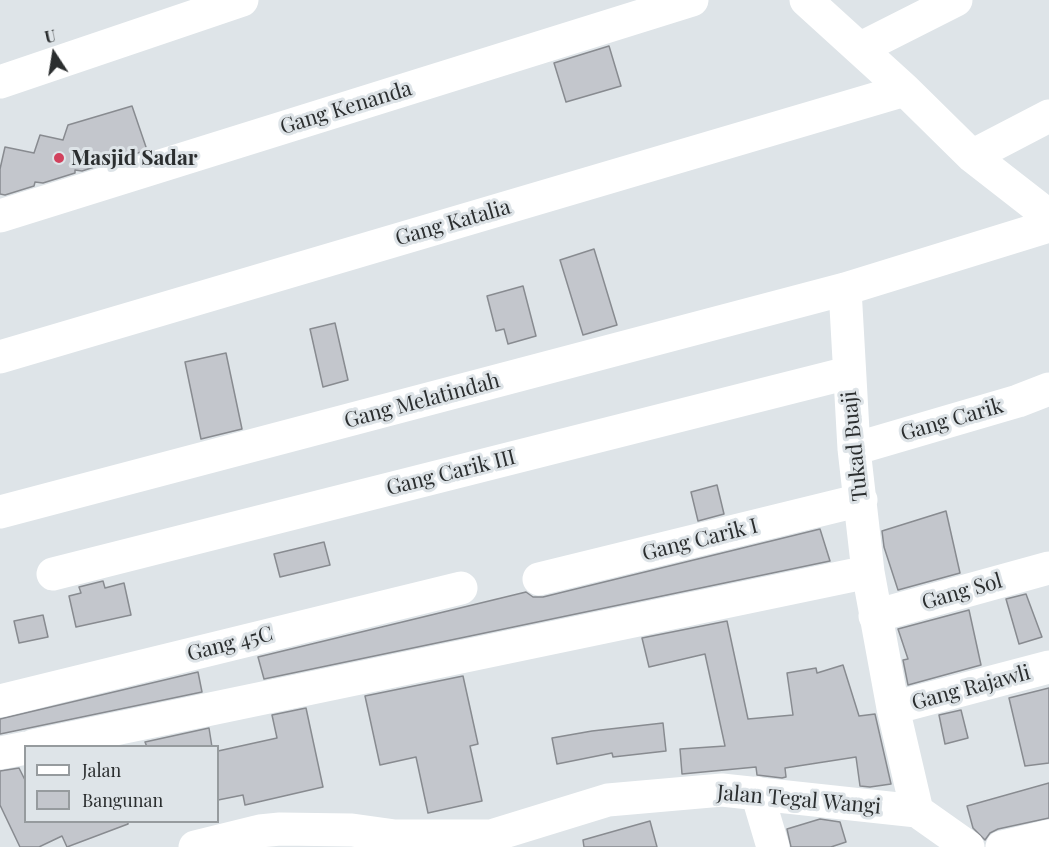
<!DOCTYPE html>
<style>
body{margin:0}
#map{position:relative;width:1049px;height:847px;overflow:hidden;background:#dee4e8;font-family:"Playfair Display",serif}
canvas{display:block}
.legend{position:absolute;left:24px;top:745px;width:195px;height:78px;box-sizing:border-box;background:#dee4e8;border:2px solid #969b9e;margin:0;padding:8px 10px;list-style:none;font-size:18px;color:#2b2e2f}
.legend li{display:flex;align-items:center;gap:12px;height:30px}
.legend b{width:30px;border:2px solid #969b9e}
.north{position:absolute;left:24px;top:24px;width:60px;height:60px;-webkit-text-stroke:4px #dee4e8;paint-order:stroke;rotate:348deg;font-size:16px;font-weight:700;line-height:24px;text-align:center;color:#2b2e2f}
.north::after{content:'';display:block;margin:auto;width:21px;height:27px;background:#2b2e2f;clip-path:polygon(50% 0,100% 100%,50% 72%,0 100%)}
</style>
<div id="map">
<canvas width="1049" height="847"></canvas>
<ul class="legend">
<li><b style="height:8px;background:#fff"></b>Jalan</li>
<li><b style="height:16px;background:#c3c6cc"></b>Bangunan</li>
</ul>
<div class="north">U</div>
</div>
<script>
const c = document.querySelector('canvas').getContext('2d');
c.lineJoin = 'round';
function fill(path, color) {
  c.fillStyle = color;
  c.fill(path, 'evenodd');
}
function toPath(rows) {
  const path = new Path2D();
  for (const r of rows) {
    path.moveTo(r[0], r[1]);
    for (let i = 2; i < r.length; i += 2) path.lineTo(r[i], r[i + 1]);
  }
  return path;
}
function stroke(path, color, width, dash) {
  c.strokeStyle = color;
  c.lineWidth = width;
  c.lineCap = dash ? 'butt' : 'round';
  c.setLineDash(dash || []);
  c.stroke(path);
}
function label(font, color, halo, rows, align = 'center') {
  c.font = font + ' "Playfair Display",serif';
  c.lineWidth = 6;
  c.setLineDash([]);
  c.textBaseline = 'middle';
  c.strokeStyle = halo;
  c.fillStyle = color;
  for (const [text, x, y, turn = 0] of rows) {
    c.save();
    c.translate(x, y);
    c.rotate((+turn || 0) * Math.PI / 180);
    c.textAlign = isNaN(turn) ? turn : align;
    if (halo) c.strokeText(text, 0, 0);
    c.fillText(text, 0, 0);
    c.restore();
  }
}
const building = toPath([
 [609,46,621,86,566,102,554,63,609,46],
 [132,106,147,150,82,171,75,170,75,173,43,183,35,182,34,186,5,195,0,194,0,169,5,147,34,153,40,135,63,140,68,125,132,106],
 [594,249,617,325,583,335,560,260,594,249],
 [523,286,536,336,508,344,504,329,496,331,487,296,523,286],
 [335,323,348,380,323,387,310,329,335,323],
 [226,353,242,429,201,439,185,362,226,353],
 [717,485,724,514,698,521,691,492,717,485],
 [946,511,960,573,898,590,884,547,882,531,946,511],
 [820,529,830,561,264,679,258,657,526,592,533,597,543,597,820,529],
 [324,542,330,565,280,577,274,554,324,542],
 [103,581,105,588,124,583,131,615,76,627,69,596,81,593,79,587,103,581],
 [1026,594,1042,637,1019,644,1006,599,1026,594],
 [969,610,981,665,908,685,903,660,908,659,898,629,969,610],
 [43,615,48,637,19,643,14,621,43,615],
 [727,621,748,719,793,715,787,673,816,668,817,673,843,665,859,716,875,714,891,784,870,787,860,786,856,757,785,768,786,777,782,778,757,775,756,767,682,774,680,749,725,746,705,654,649,667,642,638,727,621],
 [198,672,202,692,0,734,0,719,198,672],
 [463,676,478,744,470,746,482,801,428,813,416,757,380,765,365,696,463,676],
 [1049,688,1049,763,1025,766,1009,698,1049,688],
 [306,708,323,787,245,805,243,795,218,800,218,751,277,738,272,715,306,708],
 [961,710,968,738,945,744,939,715,961,710],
 [663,723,666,751,613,757,612,753,557,764,552,738,592,731,663,723],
 [209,728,212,747,147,747,145,742,209,728],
 [19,768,26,782,26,822,128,822,128,824,67,847,62,836,39,847,20,847,0,805,0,771,19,768],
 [1049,783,1049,818,998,829,990,833,985,840,973,828,967,806,1049,783],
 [820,819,840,822,846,842,831,847,791,847,787,829,820,819],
 [650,821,657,847,584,847,583,840,650,821]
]);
fill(building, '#c3c6cc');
stroke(building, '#888b90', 1.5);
stroke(toPath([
 [806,0,905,90,972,156,1049,216],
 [861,48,956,0],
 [0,82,242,0],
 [972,156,1049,116],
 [0,216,692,0],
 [845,289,854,449,868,572,893,708,917,811],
 [0,357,905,90],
 [854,449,1018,401,1049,389],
 [0,512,845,289,1049,226],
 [53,574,848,373],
 [539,579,861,500],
 [875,616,1049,568],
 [0,701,461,588],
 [893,708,1049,667],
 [33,746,868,572],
 [0,753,26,748],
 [757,793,773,847],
 [195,847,260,831,280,829,352,830,395,836,491,836,608,800,722,790,917,811,968,847],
 [1002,847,1049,836]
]), '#fff', 33);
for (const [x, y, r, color] of [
 [59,158,6,"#d1415d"]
]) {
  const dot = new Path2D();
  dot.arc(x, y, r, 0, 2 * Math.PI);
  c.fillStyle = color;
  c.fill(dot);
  stroke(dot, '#dee4e8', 2);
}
label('21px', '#2b2e2f', '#dee4e8', [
 ["Gang Kenanda",346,108,-17],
 ["Gang Katalia",453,223,-16],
 ["Gang Melatindah",422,401,-15],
 ["Gang Carik",952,420,-16],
 ["Tukad Buaji",855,446,-96],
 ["Gang Carik III",451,473,-14],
 ["Gang Carik I",700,540,-14],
 ["Gang Sol",962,592,-16],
 ["Gang 45C",230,644,-14],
 ["Gang Rajawli",971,688,-15],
 ["Jalan Tegal Wangi",799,800,5]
]);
label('bold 21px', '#2b2e2f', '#dee4e8', [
 ["Masjid Sadar",71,158]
], 'left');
</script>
